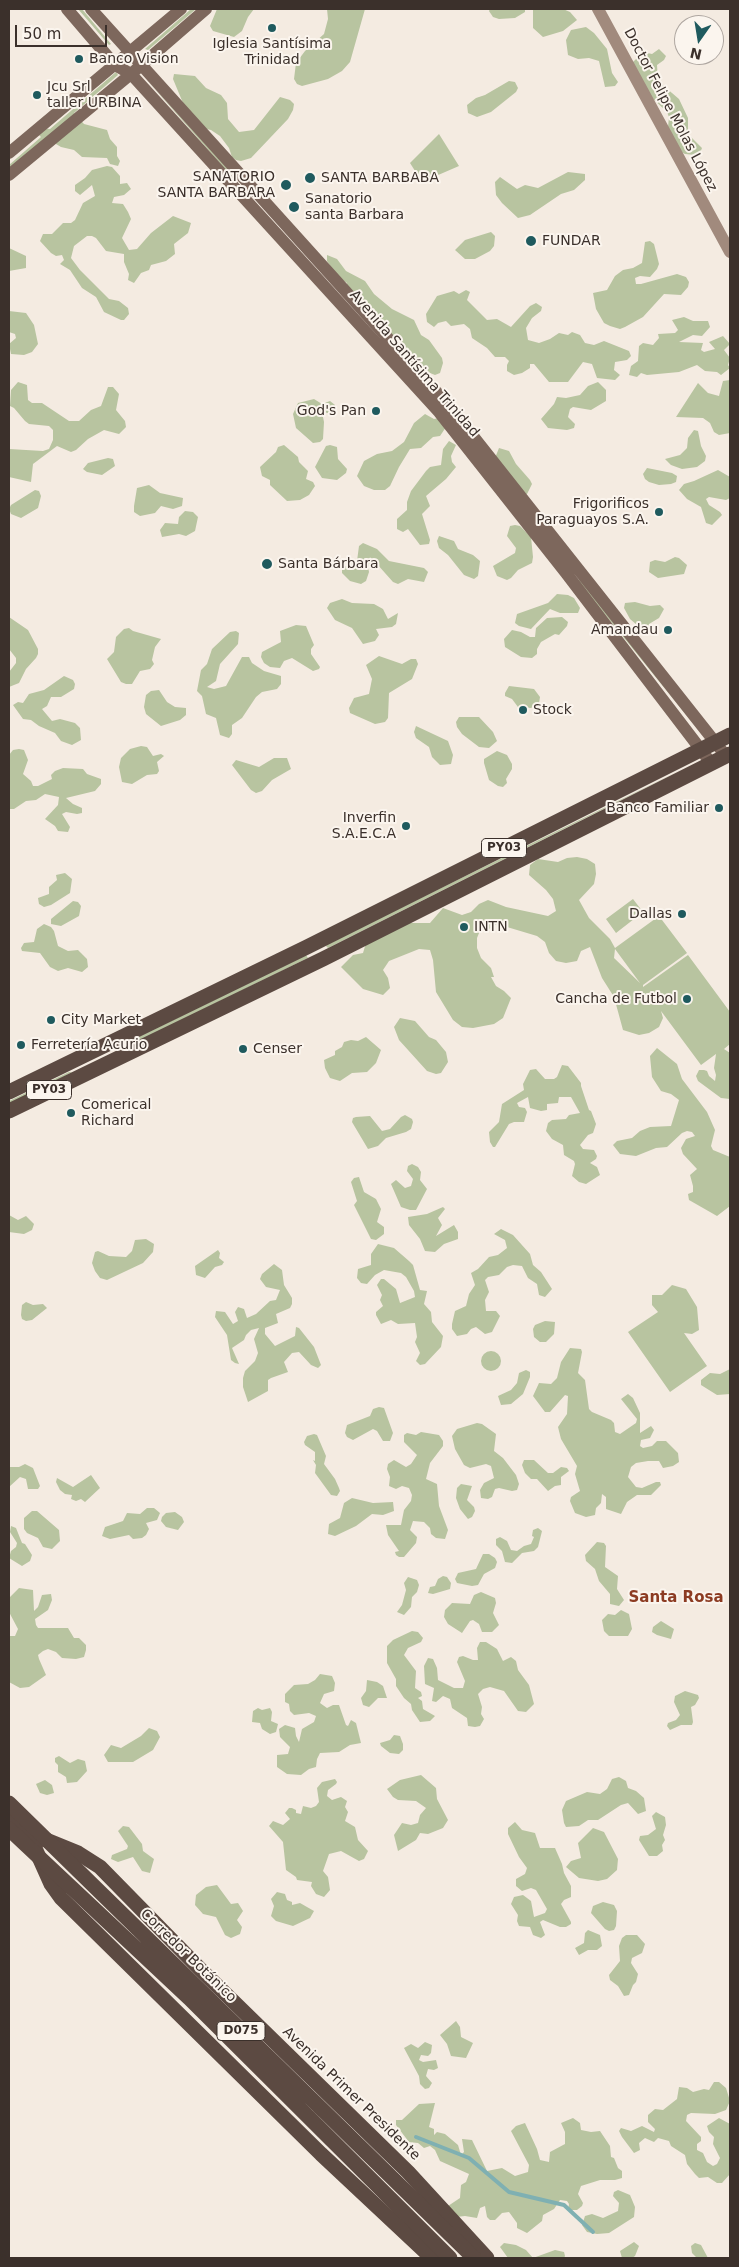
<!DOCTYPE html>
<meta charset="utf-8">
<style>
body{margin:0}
#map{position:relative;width:739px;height:2267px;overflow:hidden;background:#f4ebe1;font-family:"DejaVu Sans",sans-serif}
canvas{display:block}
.frame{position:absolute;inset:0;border:10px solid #3b302b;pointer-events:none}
.north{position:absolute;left:674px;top:15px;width:50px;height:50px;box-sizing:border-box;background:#fbf5ee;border:1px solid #aea6a0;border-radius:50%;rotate:193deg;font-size:14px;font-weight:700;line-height:20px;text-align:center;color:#3b302b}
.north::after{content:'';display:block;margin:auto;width:18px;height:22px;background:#1f5a5e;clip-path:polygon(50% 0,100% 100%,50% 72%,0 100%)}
.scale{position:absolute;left:15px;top:25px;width:92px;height:22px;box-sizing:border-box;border:2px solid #3b302b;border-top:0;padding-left:6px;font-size:15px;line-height:18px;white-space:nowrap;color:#3b302b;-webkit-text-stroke:4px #fbf5ee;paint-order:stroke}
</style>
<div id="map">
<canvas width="739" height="2267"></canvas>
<div class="frame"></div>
<div class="north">N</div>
<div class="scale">50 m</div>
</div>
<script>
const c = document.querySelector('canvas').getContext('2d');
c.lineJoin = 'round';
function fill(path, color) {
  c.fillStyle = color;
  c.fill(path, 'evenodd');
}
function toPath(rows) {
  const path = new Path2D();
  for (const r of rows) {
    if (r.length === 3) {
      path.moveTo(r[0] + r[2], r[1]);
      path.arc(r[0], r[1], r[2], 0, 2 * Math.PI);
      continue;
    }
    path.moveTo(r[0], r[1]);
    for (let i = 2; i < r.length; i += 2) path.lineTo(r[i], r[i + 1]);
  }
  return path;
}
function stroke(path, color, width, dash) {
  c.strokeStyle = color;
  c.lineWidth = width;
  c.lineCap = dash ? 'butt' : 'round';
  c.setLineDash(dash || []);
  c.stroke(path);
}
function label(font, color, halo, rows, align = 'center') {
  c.font = font + ' "DejaVu Sans",sans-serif';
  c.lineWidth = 4;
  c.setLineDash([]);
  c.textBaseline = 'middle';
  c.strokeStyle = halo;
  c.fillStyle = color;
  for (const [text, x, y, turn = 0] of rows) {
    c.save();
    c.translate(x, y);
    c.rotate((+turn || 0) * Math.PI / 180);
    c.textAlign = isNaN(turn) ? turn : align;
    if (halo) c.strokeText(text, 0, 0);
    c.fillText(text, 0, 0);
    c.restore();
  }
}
fill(toPath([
 [78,9,82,9,111,44,109,45],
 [191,9,196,9,148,50,145,49],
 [217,9,254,9,248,17,242,31,234,37,213,31,210,26],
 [327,9,365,9,350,62,342,71,328,79,302,86,297,84,294,79,296,63,305,51,324,34,328,19],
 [490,9,525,9,525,12,515,18,499,19,493,17,489,11],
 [533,9,563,9,570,12,577,20,563,31,543,37,533,28],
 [586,27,594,33,607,49,612,73,618,82,615,86,605,87,599,61,589,58,578,59,568,55,566,40,571,30],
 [659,49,666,56,664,60,657,65,658,81,679,99,688,118,688,134,702,148,700,153,696,155,685,154,675,149,668,127,669,117,667,112,632,79,632,63,643,52,652,54],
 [116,72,118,75,74,113,84,124,107,130,110,139,117,147,117,156,120,161,118,166,110,164,107,158,82,157,74,150,61,147,51,141,9,170,9,165,41,137,39,135,42,128,50,129],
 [174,74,195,76,206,88,221,95,227,103,228,119,239,132,254,130,280,97,290,100,294,104,293,110,288,119,251,158,241,161,236,160,232,157,229,148,220,136,211,130,202,128,183,103,173,79],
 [145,78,228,169,226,170],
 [509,81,515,82,518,88,516,92,491,112,477,117,468,113,467,105,476,98,485,95],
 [439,134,459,166,422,182,410,163],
 [107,166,112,167,120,176,120,184,127,183,131,189,124,195,114,197,112,203,123,204,128,212,131,219,122,238,129,250,137,249,151,233,173,216,191,223,188,233,174,244,175,254,166,261,151,265,149,270,141,273,134,283,128,280,129,274,124,262,124,254,106,251,96,238,92,236,87,236,74,246,71,258,80,270,109,299,119,301,128,308,129,314,124,320,121,320,104,312,96,297,82,288,70,270,60,264,64,260,62,255,56,256,51,253,40,241,43,234,52,234,63,223,71,223,75,220,83,203,95,196,92,185,80,195,75,191,75,185,85,178,92,170],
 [568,172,585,174,585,180,574,190,561,194,530,215,518,218,502,203,496,195,495,182,500,177,517,189,525,185,538,188],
 [491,232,495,236,494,246,490,251,475,259,465,259,455,250,465,240],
 [650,241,654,244,659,264,657,269,650,277,640,276,635,278,636,284,641,284,677,274,686,277,689,282,688,287,681,295,664,294,643,317,625,327,620,329,610,326,604,323,596,309,593,293,607,290,615,276,623,270,633,268,642,263,645,242],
 [9,248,26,256,26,268,9,271],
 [327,255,337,259,346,271,365,281,374,294,392,309,414,320,421,335,429,340,442,358,443,363,440,373,435,375,430,373,404,352,347,291,347,283,337,276,327,261],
 [466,290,470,292,467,300,487,320,497,319,511,327,530,306,536,303,542,307,541,311,532,318,526,328,528,340,539,343,550,339,559,333,568,335,572,332,580,335,585,343,594,345,604,341,629,351,631,356,627,360,615,362,614,370,620,375,615,380,597,378,592,364,583,362,568,382,549,382,534,364,530,364,530,368,522,373,514,375,507,371,507,365,509,361,505,357,495,357,487,348,472,338,470,329,464,324,451,326,446,321,438,323,434,327,427,322,426,314,437,296,454,291,459,294],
 [9,311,26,313,34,325,38,344,32,352,24,355,11,354,9,344,16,338,15,334,9,332],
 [684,317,693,321,708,321,710,327,702,336,693,335,679,342,703,343,701,350,704,352,715,349,709,342,723,336,730,344,724,350,730,358,728,365,730,368,721,375,717,372,705,371,697,365,679,372,647,375,641,373,637,377,629,375,631,366,638,361,639,346,643,343,653,345,659,338,658,334,675,333,678,330,672,320],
 [730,380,730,433,719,435,714,432,710,423,703,418,676,417,698,383,708,393,719,396,723,381],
 [18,382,27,385,28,400,32,403,42,403,69,421,79,421,91,410,101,406,108,387,113,387,119,394,116,410,125,421,126,427,119,434,104,430,88,439,76,450,71,452,57,446,33,464,31,482,9,477,9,449,43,451,49,449,53,440,53,430,49,426,29,424,25,421,14,408,10,406,11,390],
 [598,382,606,390,606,401,591,410,573,407,570,409,568,417,575,424,574,428,567,430,548,428,541,419,554,404,557,397,566,398,580,395,588,386],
 [314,399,322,404,330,401,335,405,333,410,328,413,322,412,324,422,323,439,320,442,313,443,296,428,293,414,298,403],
 [425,414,434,419,439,418,446,427,440,436,433,437,421,448,410,449,399,467,390,486,385,490,374,490,364,486,357,476,364,461,377,454,392,451,404,442,414,423],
 [694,430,698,431,701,446,706,456,705,461,697,467,682,469,671,465,665,459,680,455,687,448,688,438],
 [449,441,456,445,451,456,452,462,456,467,446,479,426,496,430,506,422,514,430,540,429,544,420,545,408,529,403,532,397,529,397,519,407,510,407,502,411,491,426,471,430,467,441,465,443,449],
 [284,445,298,457,299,462,308,471,306,479,313,482,315,486,309,495,300,500,287,501,270,485,270,480,262,476,260,467,276,452,278,447],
 [330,445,337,447,338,459,347,469,346,473,337,480,322,478,315,467,326,446],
 [499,448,509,451,516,464,530,480,532,484,527,494,522,494,495,458],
 [108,458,113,459,115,466,102,475,87,472,83,469,88,463],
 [647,468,672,473,677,476,676,482,671,484,659,485,649,482,645,479,643,474],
 [718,470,730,477,730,498,726,500,709,497,706,499,709,505,720,512,722,515,712,525,706,523,701,507,687,499,679,490,684,484,694,481],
 [149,485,160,493,183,498,182,506,173,509,161,506,155,513,140,516,134,512,134,506,137,488],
 [35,490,39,491,41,496,38,508,21,518,11,514,9,509,11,505],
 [185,511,193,512,198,517,195,531,186,536,179,534,162,537,160,530,165,523,178,524,179,517],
 [515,525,520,526,531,537,533,557,532,563,518,570,511,578,507,580,497,576,493,566,515,553,516,548,507,536,510,526],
 [439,536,454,541,458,549,473,555,480,561,478,576,474,579,464,575,448,555,439,548,437,541],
 [363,543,377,549,389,561,424,568,428,572,424,582,408,579,398,584,393,582,377,564,372,563,368,567,369,572,366,581,361,584,350,581,342,573,342,568,357,561,359,546],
 [675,557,679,558,687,565,684,574,658,578,649,572,650,562,655,560,665,562],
 [579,579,704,737,578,581],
 [557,594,568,595,574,598,580,608,578,613,560,613,550,609,531,629,519,626,515,623,517,614,548,603],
 [342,599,352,603,374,604,383,609,388,619,398,613,396,624,392,627,376,629,379,635,375,641,363,644,352,628,335,620,327,608,330,603],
 [635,602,650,606,660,605,664,609,659,618,649,624,648,628,643,630,630,619,624,608,625,603],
 [9,617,28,630,38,649,38,654,36,658,26,669,19,683,9,687,9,672,16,663,16,658,9,649],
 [562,617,568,622,567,626,559,635,555,634,541,642,537,649,537,654,532,658,521,657,505,647,504,639,512,630,521,632,530,637,535,637,536,628,547,618],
 [296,625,306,626,314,645,311,649,311,654,320,667,319,669,313,671,292,658,284,661,280,668,270,667,264,663,261,657,262,652,281,642,280,631],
 [129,628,133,631,161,639,155,647,152,660,154,664,150,669,140,671,132,684,126,684,121,682,107,659,114,652,116,637,124,629],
 [236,631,239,633,238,644,220,664,216,681,207,687,214,689,226,686,242,657,249,657,252,663,264,671,281,676,281,684,277,689,262,692,256,697,242,718,232,725,232,734,229,738,220,735,216,718,206,714,202,696,197,691,201,670,207,664,212,649,230,632],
 [379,656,402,664,411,659,416,659,418,664,412,679,389,693,388,718,385,722,375,724,350,713,349,708,354,698,369,694,372,679,366,665],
 [64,676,73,680,75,684,74,689,61,697,51,697,47,706,42,709,52,721,60,719,75,723,80,728,81,740,72,745,61,741,55,733,39,726,31,720,23,719,13,705,18,702,23,703,29,694,44,690],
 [509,686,534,689,540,697,539,703,531,708,518,707,512,699,505,696,505,693],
 [159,690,167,702,175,707,186,708,186,715,180,720,161,726,146,714,144,707,146,695,151,691],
 [459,717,479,717,493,732,497,741,489,748,479,747,462,734,457,727,456,722],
 [416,726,448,741,453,755,451,764,440,765,432,757,429,747,416,738,414,732],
 [141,746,147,747,153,756,161,754,164,756,157,762,159,771,157,774,147,775,132,784,122,782,119,767,121,758,130,749],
 [19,749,24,750,28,760,23,774,31,781,33,786,38,786,52,779,51,775,55,771,63,768,83,769,87,774,101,779,101,784,95,791,66,798,73,804,82,808,82,813,77,814,66,812,62,814,70,827,68,832,58,831,55,826,45,819,58,805,59,797,45,794,36,800,26,801,14,809,9,809,9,755,13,750],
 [497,751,507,755,512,764,512,769,506,779,507,783,503,787,498,786,489,780,484,763,484,759],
 [274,758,287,758,291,769,272,780,262,791,256,793,251,790,232,765,236,760,259,767],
 [681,770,328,948,326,946,327,944],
 [577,857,587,859,595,864,596,874,594,884,579,900,589,918,610,939,615,948,659,916,687,953,643,985,643,987,688,955,730,1012,730,1044,724,1049,730,1053,730,1099,721,1098,698,1081,696,1076,699,1070,704,1070,707,1071,709,1076,715,1081,716,1075,714,1068,716,1054,701,1065,661,1011,663,1018,659,1027,649,1033,639,1035,623,1030,614,997,602,978,590,947,581,951,577,961,566,963,556,961,549,953,545,942,537,936,497,924,489,929,481,928,477,938,477,948,481,958,491,968,494,977,491,977,496,986,504,991,511,998,503,1018,494,1024,473,1028,462,1027,453,1020,436,992,433,960,430,950,419,949,389,961,383,970,388,978,390,988,383,995,363,989,341,967,353,955,363,953,366,943,409,923,430,923,443,908,462,915,471,912,479,904,488,900,506,907,548,916,556,911,553,899,546,890,529,875,530,865,538,859,558,862,567,858],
 [615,949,640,983,614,958],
 [65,873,72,879,70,893,51,905,44,907,39,904,38,898,49,894,49,887,57,880,56,875],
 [633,899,643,912,616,933,606,919],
 [73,901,78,902,81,906,79,916,61,926,51,924,51,919],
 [44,924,51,927,54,931,58,946,68,951,78,950,87,959,88,967,82,972,68,968,58,971,50,967,40,953,22,951,21,948,24,943,34,942,37,929],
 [306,955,308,958,120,1050,120,1046],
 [400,1018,415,1021,429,1037,436,1040,446,1052,448,1062,441,1073,436,1074,427,1071,399,1040,394,1027],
 [366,1037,381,1050,376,1063,367,1072,352,1073,340,1081,330,1078,325,1068,324,1060,335,1055,335,1051,342,1047,344,1042,351,1040,358,1041],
 [657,1048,677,1064,682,1079,707,1112,715,1130,711,1146,713,1150,730,1157,730,1206,717,1216,689,1200,688,1194,693,1192,693,1186,690,1175,697,1169,683,1154,681,1148,686,1139,695,1136,692,1132,687,1131,682,1133,667,1147,656,1148,636,1156,620,1154,613,1145,617,1141,632,1138,640,1131,650,1127,671,1126,679,1100,671,1094,661,1091,652,1077,650,1056],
 [562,1065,568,1066,581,1083,581,1086,589,1110,591,1111,596,1124,593,1133,588,1135,580,1145,583,1149,594,1150,597,1156,596,1159,590,1163,597,1167,600,1175,586,1184,579,1182,572,1176,575,1164,574,1161,564,1155,563,1145,552,1139,546,1131,548,1123,552,1120,566,1119,569,1115,580,1113,571,1097,559,1097,558,1103,547,1104,547,1110,541,1111,530,1108,528,1097,517,1103,519,1107,525,1108,527,1112,524,1122,514,1122,509,1124,495,1147,493,1147,490,1142,489,1132,499,1122,502,1104,524,1090,523,1084,530,1070,536,1069,545,1079,554,1079,557,1077],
 [69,1072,72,1072,9,1107,9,1101],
 [370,1116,382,1131,390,1129,401,1117,405,1115,412,1119,413,1122,411,1129,406,1132,386,1138,378,1146,368,1149,352,1122,353,1118,356,1117],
 [412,1164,418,1167,421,1172,420,1180,427,1189,416,1210,410,1210,401,1207,391,1184,396,1180,405,1188,411,1186,413,1179,407,1171,408,1166],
 [359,1177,364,1192,376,1199,381,1209,377,1222,384,1227,384,1234,376,1240,371,1239,354,1205,357,1201,351,1182,354,1178],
 [443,1207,445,1209,438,1218,442,1225,436,1236,454,1225,458,1232,458,1239,444,1244,435,1252,425,1251,420,1239,409,1225,408,1217,427,1214],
 [9,1215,18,1220,26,1216,34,1224,32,1230,24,1234,9,1232],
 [501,1229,513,1235,530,1254,533,1265,541,1272,552,1289,545,1297,539,1295,537,1284,528,1278,522,1266,513,1265,507,1267,499,1275,488,1277,485,1280,489,1292,485,1300,486,1311,496,1311,500,1316,492,1332,485,1334,476,1327,471,1329,467,1334,457,1336,452,1329,452,1324,455,1311,466,1306,469,1294,475,1285,471,1273,478,1269,489,1257,498,1255,507,1248,505,1240,494,1234],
 [146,1239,154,1244,153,1252,143,1263,107,1280,100,1278,95,1271,92,1263,95,1252,98,1251,109,1256,126,1257,132,1251,135,1240],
 [378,1244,394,1248,409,1261,413,1265,420,1290,427,1291,424,1304,431,1312,432,1322,443,1336,441,1347,425,1364,420,1365,416,1361,420,1353,415,1342,417,1337,415,1323,398,1324,391,1320,381,1324,376,1315,376,1312,383,1306,380,1300,382,1295,377,1285,381,1279,384,1279,396,1289,400,1303,415,1297,414,1291,406,1277,401,1273,384,1270,375,1275,367,1284,361,1283,357,1278,358,1269,371,1265,371,1254],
 [218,1250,220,1253,219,1258,224,1262,222,1265,215,1267,205,1278,196,1275,195,1266],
 [274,1264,282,1270,284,1285,292,1298,292,1304,290,1308,276,1314,278,1323,265,1328,265,1334,275,1346,295,1336,296,1327,299,1328,314,1347,321,1365,318,1368,311,1365,299,1352,292,1353,284,1362,288,1372,271,1378,268,1380,268,1391,248,1402,243,1387,243,1378,245,1371,255,1361,258,1353,254,1339,259,1328,251,1330,246,1335,244,1340,232,1348,239,1364,235,1363,231,1360,227,1335,215,1317,216,1311,225,1312,233,1324,238,1321,235,1312,238,1307,244,1309,247,1318,256,1314,270,1301,276,1300,280,1290,266,1287,260,1279,262,1274],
 [672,1285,686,1289,697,1307,699,1330,692,1334,684,1333,707,1366,670,1392,628,1332,658,1312,652,1305,652,1295,662,1295],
 [26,1302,33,1305,43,1304,47,1308,32,1320,26,1321,22,1319,21,1315,22,1305],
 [545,1321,555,1322,554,1334,546,1342,540,1342,534,1337,533,1329,535,1325],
 [570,1348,581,1349,582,1352,578,1373,585,1380,589,1409,592,1412,611,1420,614,1423,615,1432,620,1434,636,1423,637,1419,621,1399,628,1394,633,1398,640,1413,640,1433,651,1426,654,1430,650,1438,641,1440,640,1446,643,1448,652,1446,657,1441,666,1441,678,1453,679,1462,673,1466,663,1468,659,1461,648,1461,636,1463,631,1467,628,1477,636,1487,642,1488,656,1482,660,1482,661,1485,651,1495,637,1495,627,1502,621,1514,606,1509,606,1497,602,1494,601,1503,596,1508,595,1515,586,1517,575,1513,570,1501,571,1497,580,1491,575,1474,577,1466,561,1439,558,1427,567,1414,568,1396,565,1395,550,1412,545,1412,533,1396,539,1383,551,1384,557,1378,561,1362],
 [491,1361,10],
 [730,1369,730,1394,717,1395,701,1385,701,1380,710,1373,720,1374],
 [526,1370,530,1372,530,1377,523,1394,511,1404,501,1405,498,1396,511,1390,517,1383,519,1373],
 [379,1407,384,1408,393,1433,390,1441,383,1441,377,1431,373,1429,353,1440,347,1437,345,1433,347,1425,370,1416,373,1409],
 [477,1423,482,1424,496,1434,494,1451,503,1458,516,1475,519,1484,517,1490,512,1491,499,1488,495,1489,492,1497,488,1499,481,1498,480,1490,484,1483,494,1478,491,1466,486,1464,470,1468,464,1465,455,1449,452,1436,457,1429],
 [421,1432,439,1435,443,1441,443,1446,430,1463,426,1479,437,1484,439,1506,448,1530,445,1539,436,1538,431,1534,430,1528,424,1522,413,1521,410,1530,417,1537,416,1543,404,1557,399,1557,396,1555,395,1552,399,1551,388,1535,386,1525,401,1525,404,1510,411,1501,412,1495,409,1488,402,1486,396,1489,389,1486,390,1477,387,1469,388,1464,394,1460,406,1467,411,1464,417,1455,404,1442,404,1435,407,1433,416,1435],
 [314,1434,317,1435,326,1456,324,1464,335,1479,339,1488,340,1491,337,1496,331,1495,315,1473,316,1465,313,1460,315,1461,315,1452,305,1445,304,1442,307,1436],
 [524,1460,534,1460,548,1473,553,1473,561,1467,567,1468,569,1471,561,1477,561,1485,555,1486,548,1491,537,1479,531,1479,525,1473,522,1465],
 [25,1464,33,1468,40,1486,38,1489,28,1489,26,1479,20,1477,9,1487,9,1467,19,1467],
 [91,1475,100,1488,85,1502,81,1499,76,1501,71,1499,72,1495,65,1494,60,1490,56,1482,57,1478,73,1487],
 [461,1484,472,1486,467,1500,474,1507,475,1511,472,1517,468,1519,460,1509,456,1498,457,1488],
 [352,1498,373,1503,393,1502,394,1511,383,1515,372,1514,356,1526,335,1536,328,1534,329,1524,340,1518,344,1503],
 [147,1508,154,1508,160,1513,157,1520,146,1523,149,1529,146,1535,142,1538,133,1539,129,1535,110,1539,102,1536,105,1527,123,1521,127,1513,140,1514],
 [32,1511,37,1511,59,1530,60,1541,52,1549,43,1547,38,1538,27,1533,24,1529,24,1518],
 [175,1512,182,1517,184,1522,178,1530,166,1527,161,1521,162,1517,166,1513],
 [11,1526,16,1528,22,1543,25,1544,32,1555,30,1561,22,1566,9,1558,11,1551,16,1547,17,1543,10,1532],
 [538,1528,542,1531,538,1547,534,1551,522,1553,512,1563,505,1562,502,1551,496,1545,496,1539,500,1537,507,1541,511,1550,517,1551,524,1546,531,1544,534,1537,532,1536,533,1530],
 [597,1542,604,1543,606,1546,605,1567,618,1576,617,1589,624,1600,619,1606,610,1604,610,1594,599,1581,595,1569,586,1561,585,1555],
 [483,1554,489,1554,495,1558,497,1562,495,1568,484,1574,478,1585,472,1586,457,1583,455,1579,458,1573,476,1569],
 [443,1576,447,1577,451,1583,450,1589,433,1594,428,1593,430,1587,435,1586,438,1579],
 [408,1577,417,1580,419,1585,417,1592,412,1597,411,1607,404,1615,397,1612,402,1605,406,1590,404,1583],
 [19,1588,33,1590,34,1611,38,1607,42,1595,51,1594,52,1600,48,1610,35,1619,36,1625,38,1628,68,1628,74,1638,79,1638,86,1645,86,1650,84,1657,76,1659,62,1658,56,1652,48,1649,43,1651,38,1655,39,1659,46,1675,29,1687,20,1688,9,1682,9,1636,15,1636,18,1629,9,1612,9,1598],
 [481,1592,495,1598,496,1603,493,1613,499,1625,492,1632,482,1632,479,1624,473,1620,470,1621,462,1633,448,1624,444,1617,445,1610,452,1603,470,1604,474,1595],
 [621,1610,629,1614,632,1629,628,1636,609,1636,604,1631,602,1620,608,1614,615,1615],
 [661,1621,674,1629,671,1639,657,1635,652,1632,653,1627],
 [412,1631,418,1632,423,1638,421,1642,408,1648,404,1655,416,1671,415,1688,421,1692,422,1696,418,1698,422,1701,423,1709,435,1716,430,1721,420,1722,412,1710,411,1704,404,1698,396,1686,396,1679,387,1663,387,1646,393,1640],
 [480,1642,486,1642,497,1649,503,1661,511,1657,516,1661,518,1670,529,1685,534,1704,526,1712,518,1711,504,1691,490,1687,483,1689,478,1694,482,1707,481,1714,484,1719,480,1726,475,1727,468,1726,467,1718,452,1708,450,1699,443,1696,436,1702,432,1701,434,1688,425,1684,424,1666,428,1658,433,1659,437,1668,438,1680,454,1688,463,1688,465,1681,457,1662,459,1657,463,1656,473,1660,478,1660,477,1648],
 [320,1674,332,1676,335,1683,334,1691,324,1694,320,1703,327,1708,333,1705,339,1705,346,1725,348,1726,351,1720,356,1723,361,1743,350,1745,339,1752,320,1753,317,1759,316,1767,309,1769,301,1775,287,1774,277,1767,277,1755,288,1754,290,1747,280,1737,279,1729,285,1725,295,1728,296,1736,299,1742,302,1729,314,1722,316,1716,309,1713,294,1715,290,1711,289,1704,285,1702,285,1694,294,1685,308,1684,315,1680],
 [367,1680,377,1682,383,1686,387,1698,378,1698,369,1707,363,1705,361,1698,366,1691],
 [685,1691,698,1695,699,1698,695,1705,691,1707,693,1722,692,1725,681,1725,670,1730,667,1726,668,1723,676,1720,680,1715,674,1702,675,1696],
 [258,1708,262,1710,270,1708,272,1712,271,1721,278,1724,276,1732,270,1734,262,1729,260,1723,252,1722,253,1711],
 [149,1728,157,1731,160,1737,153,1750,133,1762,108,1762,104,1755,111,1745,121,1748,141,1736],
 [394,1735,400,1736,403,1744,403,1750,399,1754,390,1753,381,1746,380,1743,390,1740],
 [59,1756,70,1763,78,1759,85,1761,87,1771,77,1782,67,1783,66,1777,58,1772,58,1765,55,1762,55,1758],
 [421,1775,436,1788,437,1799,448,1820,443,1828,428,1834,420,1833,416,1840,398,1851,394,1835,402,1823,411,1825,418,1823,420,1815,426,1808,416,1801,398,1800,393,1797,387,1789,400,1780],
 [619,1777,626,1781,628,1788,636,1791,644,1798,646,1811,638,1814,628,1803,621,1805,598,1820,588,1820,579,1826,566,1827,564,1823,562,1810,566,1801,587,1792,600,1794,607,1789,612,1779],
 [335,1779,337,1782,336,1784,328,1790,327,1796,332,1800,341,1797,347,1801,345,1807,348,1812,345,1821,355,1827,358,1840,368,1851,364,1859,359,1861,341,1851,329,1854,323,1871,328,1877,330,1890,324,1897,316,1894,311,1886,312,1882,297,1880,296,1877,286,1870,283,1842,269,1826,273,1821,283,1825,290,1819,285,1813,289,1808,292,1808,296,1810,296,1813,301,1814,303,1806,311,1808,316,1806,319,1802,317,1788,322,1782],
 [45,1780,52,1785,54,1793,47,1795,40,1793,36,1784],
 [656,1812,665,1817,666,1825,663,1835,665,1840,662,1845,663,1851,657,1856,649,1856,639,1840,640,1836,648,1835,656,1829,652,1816],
 [515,1822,522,1830,535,1833,540,1848,555,1848,562,1864,564,1873,571,1886,571,1897,564,1900,561,1904,571,1922,571,1924,566,1927,560,1927,543,1920,540,1922,545,1935,541,1938,533,1935,530,1927,519,1926,517,1921,518,1915,511,1904,514,1897,523,1895,531,1901,534,1917,545,1913,547,1909,536,1890,531,1888,522,1891,516,1886,516,1879,525,1874,527,1868,519,1857,508,1834,508,1828],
 [123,1826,129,1827,142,1844,143,1851,154,1859,150,1873,142,1871,133,1857,118,1862,111,1859,112,1855,127,1849,128,1846,118,1831],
 [593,1828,604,1832,618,1859,617,1870,607,1879,598,1881,579,1878,566,1867,571,1861,581,1858,578,1843],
 [217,1885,231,1904,238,1903,243,1911,237,1920,242,1927,240,1934,231,1938,225,1935,216,1917,203,1914,195,1905,196,1895,206,1887],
 [277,1892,285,1894,287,1900,292,1902,292,1905,300,1903,314,1911,310,1918,293,1926,276,1921,271,1916,274,1906,271,1899],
 [603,1902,614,1905,617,1911,616,1926,614,1930,609,1931,605,1929,591,1913,593,1906],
 [588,1930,600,1935,602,1946,597,1950,588,1950,579,1955,575,1948,584,1943,585,1933],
 [626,1935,637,1935,645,1944,642,1953,632,1958,631,1963,638,1974,636,1982,633,1985,629,1995,624,1996,618,1986,610,1980,609,1975,620,1961,619,1946,622,1938],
 [456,2021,460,2027,461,2037,473,2043,466,2058,451,2056,447,2044,440,2035],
 [425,2042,432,2045,431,2053,428,2056,421,2055,419,2060,423,2062,436,2060,438,2068,434,2070,428,2069,426,2076,432,2083,429,2088,425,2089,420,2084,419,2076,404,2048,411,2044,418,2048],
 [714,2082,719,2082,726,2088,730,2101,726,2110,715,2114,691,2113,687,2115,686,2121,701,2137,701,2141,697,2144,697,2150,703,2153,707,2162,713,2166,717,2164,720,2158,713,2144,714,2137,709,2132,707,2126,719,2118,730,2124,730,2174,722,2183,717,2183,708,2177,699,2178,695,2174,687,2164,685,2155,671,2146,669,2141,658,2138,654,2142,645,2138,639,2143,640,2150,634,2153,622,2137,619,2131,621,2128,631,2131,642,2126,654,2132,655,2129,648,2122,648,2115,655,2109,663,2110,677,2099,679,2087,687,2088,693,2092,704,2089,709,2090],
 [435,2103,429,2127,434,2129,434,2135,437,2132,445,2134,458,2145,461,2155,464,2152,462,2139,472,2140,487,2171,502,2168,515,2176,528,2172,529,2165,511,2131,516,2126,525,2123,537,2149,540,2160,549,2162,550,2152,565,2144,565,2132,561,2123,573,2118,580,2123,581,2130,591,2132,600,2131,610,2146,611,2157,614,2158,618,2168,622,2171,622,2178,615,2180,600,2180,581,2186,578,2194,583,2203,582,2206,577,2210,568,2210,569,2204,567,2201,560,2200,554,2209,543,2215,542,2221,527,2233,517,2228,517,2223,509,2212,502,2213,495,2220,490,2220,487,2217,485,2206,480,2208,477,2218,465,2216,456,2217,448,2206,460,2198,461,2185,466,2182,469,2174,440,2161,435,2150,430,2146,424,2148,418,2143,409,2142,396,2125,396,2120,402,2120,419,2104],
 [618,2190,630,2195,635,2207,634,2217,609,2233,597,2234,587,2232,582,2225,585,2216,592,2214,603,2218,618,2211,619,2203,613,2196,614,2192],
 [634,2242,639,2246,635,2256,632,2258,622,2258,620,2251],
 [504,2243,516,2245,526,2250,533,2258,555,2250,564,2252,565,2256,564,2258,508,2258,500,2247],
 [695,2243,701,2245,708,2258,697,2258,692,2253,691,2246]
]), '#b8c4a0');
stroke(toPath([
 [416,2137,469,2158,509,2192,564,2205,593,2232]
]), '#7fb0b2', 4);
stroke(toPath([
 [598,9,730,252]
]), '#a18a7d', 12);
stroke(toPath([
 [67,9,115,65,131,74,439,412,566,573,711,763],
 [91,9,450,407,726,756],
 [9,153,181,9],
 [9,175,131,74,206,9]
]), '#7d675c', 12);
stroke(toPath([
 [9,1092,307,947,730,735],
 [9,1111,323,959,730,754],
 [9,1816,24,1831,34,1846,51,1884,61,1898,321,2154,432,2258],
 [24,1831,78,1853,100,1867,201,1970,408,2172,487,2258]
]), '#5c4a42', 15);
stroke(toPath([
 [9,1803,474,2258],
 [9,1829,189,1998,450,2258]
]), '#5c4a42', 15);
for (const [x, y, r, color] of [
 [272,28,5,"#1f5a5e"],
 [79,59,5,"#1f5a5e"],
 [37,95,5,"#1f5a5e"],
 [310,178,6,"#1f5a5e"],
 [286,185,6,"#1f5a5e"],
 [294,207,6,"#1f5a5e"],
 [531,241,6,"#1f5a5e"],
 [376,411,5,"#1f5a5e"],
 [659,512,5,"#1f5a5e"],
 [267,564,6,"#1f5a5e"],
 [668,630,5,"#1f5a5e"],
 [523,710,5,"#1f5a5e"],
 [719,808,5,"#1f5a5e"],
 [406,826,5,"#1f5a5e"],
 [682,914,5,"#1f5a5e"],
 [464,927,5,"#1f5a5e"],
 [687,999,5,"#1f5a5e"],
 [51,1020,5,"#1f5a5e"],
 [21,1045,5,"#1f5a5e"],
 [243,1049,5,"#1f5a5e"],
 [71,1113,5,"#1f5a5e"]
]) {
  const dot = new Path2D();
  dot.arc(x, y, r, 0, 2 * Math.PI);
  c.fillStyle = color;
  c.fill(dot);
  stroke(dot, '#fbf5ee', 2);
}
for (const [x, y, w] of [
 [504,848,45],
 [49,1090,45],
 [241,2031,48]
]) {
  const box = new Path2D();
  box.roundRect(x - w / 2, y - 9.5, w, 19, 4);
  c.fillStyle = '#fbf5ee';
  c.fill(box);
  stroke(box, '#3b302b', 1);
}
label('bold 12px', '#3b302b', null, [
 ["PY03",504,848],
 ["PY03",49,1090],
 ["D075",241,2031]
]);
label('14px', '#3b302b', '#fbf5ee', [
 ["Iglesia Santísima",272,44,"center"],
 ["Trinidad",272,60,"center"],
 ["Banco Vision",89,59],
 ["Jcu Srl",47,87],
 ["taller URBINA",47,103],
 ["SANATORIO",275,177,"right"],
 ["SANTA BARBARA",275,193,"right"],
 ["SANTA BARBABA",321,178],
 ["Sanatorio",305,199],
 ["santa Barbara",305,215],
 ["FUNDAR",542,241],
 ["God's Pan",366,411,"right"],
 ["Frigorificos",649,504,"right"],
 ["Paraguayos S.A.",649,520,"right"],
 ["Santa Bárbara",278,564],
 ["Amandau",658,630,"right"],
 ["Stock",533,710],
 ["Banco Familiar",709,808,"right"],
 ["Inverfin",396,818,"right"],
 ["S.A.E.C.A",396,834,"right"],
 ["Dallas",672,914,"right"],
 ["INTN",474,927],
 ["Cancha de Futbol",677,999,"right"],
 ["City Market",61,1020],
 ["Ferretería Acurio",31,1045],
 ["Censer",253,1049],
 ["Comerical",81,1105],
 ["Richard",81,1121]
], 'left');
label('14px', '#3b302b', '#fbf5ee', [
 ["Doctor Felipe Molas López",670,110,62],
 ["Avenida Santísima Trinidad",414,364,49],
 ["Corredor Botánico",188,1956,44],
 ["Avenida Primer Presidente",351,2094,44]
]);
label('bold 15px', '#8c3b22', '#fbf5ee', [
 ["Santa Rosa",676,1598]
]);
</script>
